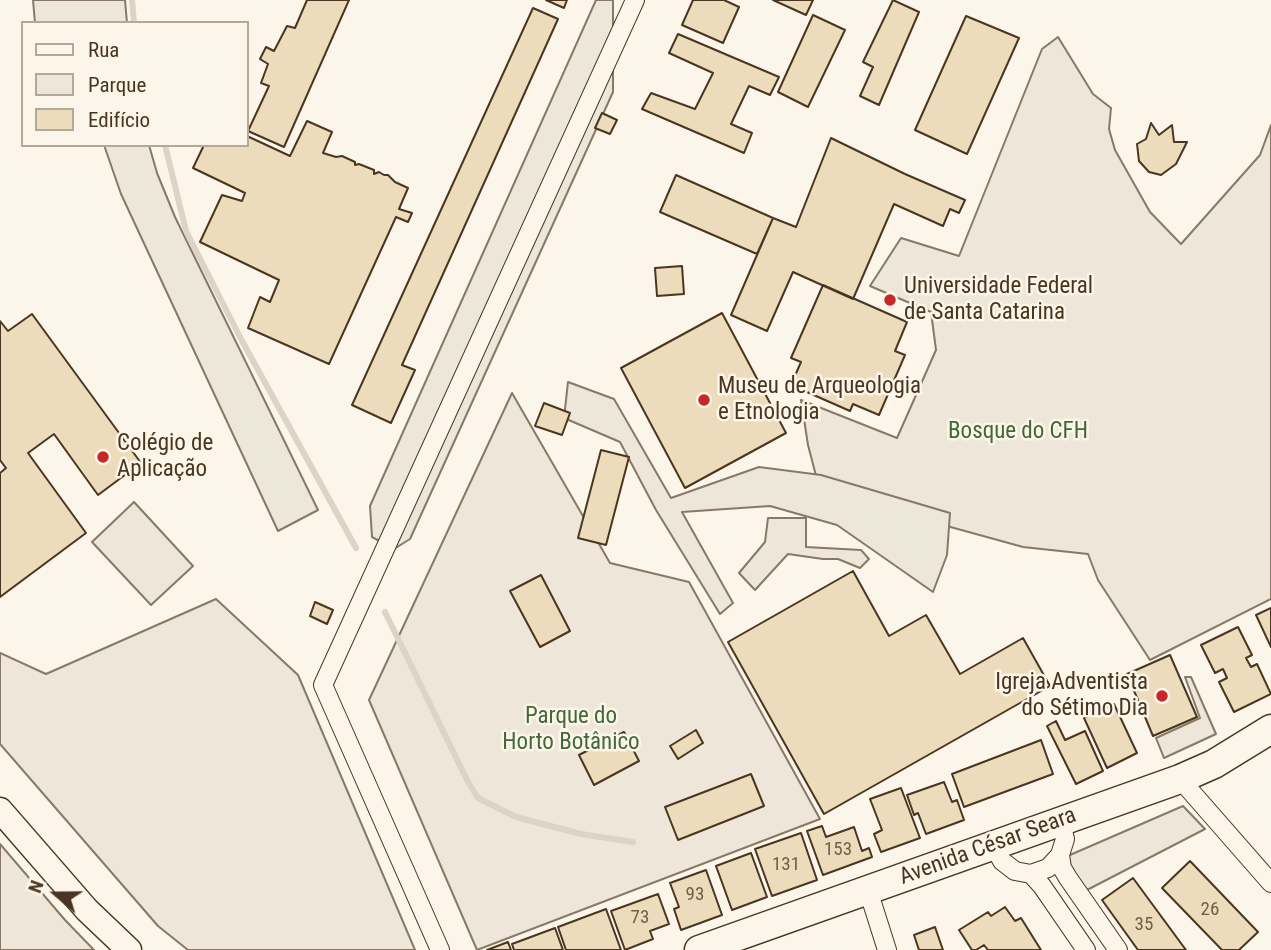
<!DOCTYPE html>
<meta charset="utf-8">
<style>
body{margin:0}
#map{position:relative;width:1271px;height:950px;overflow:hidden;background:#fbf6e9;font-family:"Roboto Condensed",sans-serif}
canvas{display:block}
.legend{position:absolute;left:21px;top:21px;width:228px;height:126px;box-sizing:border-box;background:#fbf6e9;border:2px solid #b4a999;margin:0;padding:9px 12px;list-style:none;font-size:21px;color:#4a3520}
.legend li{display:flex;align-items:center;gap:14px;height:35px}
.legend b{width:35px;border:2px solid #b4a999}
.north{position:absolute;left:21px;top:859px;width:70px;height:70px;-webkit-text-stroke:5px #fbf6e9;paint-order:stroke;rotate:290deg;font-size:19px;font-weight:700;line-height:28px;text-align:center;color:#4a3520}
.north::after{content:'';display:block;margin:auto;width:24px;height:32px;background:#4a3520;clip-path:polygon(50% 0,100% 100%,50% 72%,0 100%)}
</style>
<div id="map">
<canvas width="1271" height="950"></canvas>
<ul class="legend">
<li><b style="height:9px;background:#fbf6e9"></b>Rua</li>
<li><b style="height:19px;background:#ede6d9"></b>Parque</li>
<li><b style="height:19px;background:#ecdcbc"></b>Edifício</li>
</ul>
<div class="north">N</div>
</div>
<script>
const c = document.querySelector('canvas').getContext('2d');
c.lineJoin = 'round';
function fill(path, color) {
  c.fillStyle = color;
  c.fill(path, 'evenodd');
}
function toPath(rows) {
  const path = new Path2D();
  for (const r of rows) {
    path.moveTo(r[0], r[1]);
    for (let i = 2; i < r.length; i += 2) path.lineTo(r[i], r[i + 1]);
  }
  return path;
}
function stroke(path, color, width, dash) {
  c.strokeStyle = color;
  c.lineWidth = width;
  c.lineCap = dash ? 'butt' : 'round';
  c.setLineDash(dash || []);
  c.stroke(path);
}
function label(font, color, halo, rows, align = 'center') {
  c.font = font + ' "Roboto Condensed",sans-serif';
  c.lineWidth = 5;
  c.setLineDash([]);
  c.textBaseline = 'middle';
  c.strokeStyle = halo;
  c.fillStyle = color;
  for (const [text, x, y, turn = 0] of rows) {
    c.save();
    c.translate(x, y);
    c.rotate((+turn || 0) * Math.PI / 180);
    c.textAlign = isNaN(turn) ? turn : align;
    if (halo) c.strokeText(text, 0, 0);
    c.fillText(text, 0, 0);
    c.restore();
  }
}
const green = toPath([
 [1058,37,1093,94,1111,108,1109,129,1115,150,1150,212,1181,244,1260,155,1271,125,1271,599,1150,660,1098,580,1088,554,1023,547,820,491,808,445,801,400,897,438,936,350,931,312,870,286,901,238,959,256,1042,49,1058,37],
 [512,393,610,563,689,582,820,819,477,950,369,700,512,393],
 [134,502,193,566,151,605,92,542,134,502],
 [768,518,806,518,806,547,861,550,869,559,860,568,838,559,823,559,788,554,755,590,739,573,765,542,768,518],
 [216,599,298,675,415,950,188,950,158,926,0,744,0,653,46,674,216,599],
 [1185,677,1191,677,1216,734,1164,758,1156,738,1200,718,1185,677],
 [1183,806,1205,829,1085,891,1063,858,1183,806],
 [0,844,65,920,94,950,0,950,0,844]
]);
fill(green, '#ede6d9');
stroke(green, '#887966', 2);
const parking = toPath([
 [33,0,125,0,127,23,35,23,33,0],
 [596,0,613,0,613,92,410,539,394,549,372,537,370,506,596,0],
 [104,145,149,145,157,173,175,217,318,510,278,531,121,194,104,145],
 [568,382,614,399,671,498,759,467,821,475,950,513,947,555,933,592,837,525,770,506,682,512,733,603,720,614,656,510,620,442,564,418,568,382]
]);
fill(parking, '#ede7d9');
stroke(parking, '#887966', 2);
stroke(toPath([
 [132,0,134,23],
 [165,145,186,231,241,339,356,548],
 [385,612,467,780,478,798,516,817,581,834,633,842]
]), '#dcd4c6', 6);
const building = toPath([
 [307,0,349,0,284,147,248,131,269,86,261,83,268,64,260,59,266,47,274,51,287,26,295,28,307,0],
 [546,0,567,0,564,8,546,0],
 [693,0,724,0,739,7,723,43,682,25,693,0],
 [773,0,813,0,806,15,773,0],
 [893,0,919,12,879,105,860,96,873,67,863,62,893,0],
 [533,8,558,19,402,365,415,370,391,423,352,405,533,8],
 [813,15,845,30,808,107,778,92,813,15],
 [966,16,1019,38,967,154,915,130,966,16],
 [678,34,779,77,770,95,749,86,731,124,752,133,744,153,642,109,651,93,695,109,713,73,669,53,678,34],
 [602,113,617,120,610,134,595,128,602,113],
 [307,121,332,132,323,153,336,157,342,156,355,162,355,165,359,164,374,170,374,174,379,172,384,175,388,175,395,182,408,188,399,209,412,213,408,222,396,217,329,364,248,328,260,297,270,302,279,280,200,242,222,195,242,201,245,193,193,168,204,145,247,145,247,136,290,156,307,121],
 [1151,123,1159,135,1172,125,1174,142,1187,142,1176,164,1161,175,1149,172,1139,161,1137,144,1146,139,1151,123],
 [831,138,905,174,965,200,959,213,950,209,943,226,894,204,853,299,793,272,767,331,731,315,773,218,796,227,831,138],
 [676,175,773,218,757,254,660,212,676,175],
 [682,266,684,294,657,296,655,268,682,266],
 [823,285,907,322,895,351,905,355,879,415,853,404,850,411,791,385,801,362,791,358,823,285],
 [722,313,786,433,685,488,621,368,722,313],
 [32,314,141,463,98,495,54,434,28,453,86,533,0,597,0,473,6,468,0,460,0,321,8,331,32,314],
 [544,403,570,413,562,435,535,426,544,403],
 [601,450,629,457,606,545,578,538,601,450],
 [853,571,889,636,926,615,960,674,1023,638,1050,686,824,814,728,642,853,571],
 [541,575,570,631,540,647,510,591,541,575],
 [315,602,333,610,327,624,310,616,315,602],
 [1271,608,1271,647,1256,615,1271,608],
 [1238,627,1252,655,1246,658,1251,667,1257,664,1271,694,1234,712,1219,682,1227,678,1223,669,1215,673,1201,645,1238,627],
 [1170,655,1197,717,1153,736,1127,674,1170,655],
 [1114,704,1137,753,1107,768,1084,718,1114,704],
 [1056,721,1065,740,1085,731,1103,771,1076,784,1047,726,1056,721],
 [696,730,703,743,678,759,670,746,696,730],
 [624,732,639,761,594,785,579,755,624,732],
 [1041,740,1053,774,964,807,952,774,1041,740],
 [751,774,764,806,678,840,665,807,751,774],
 [944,782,952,802,957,800,964,820,926,834,918,813,914,815,907,795,944,782],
 [901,788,920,838,881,852,874,834,882,830,870,799,901,788],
 [822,826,826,837,854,827,862,851,869,848,872,857,823,875,807,831,822,826],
 [801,833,817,880,772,896,755,849,801,833],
 [751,853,767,897,732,910,716,866,751,853],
 [1190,861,1258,932,1239,950,1222,950,1162,888,1190,861],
 [706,870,722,915,681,930,674,909,679,907,670,883,706,870],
 [1133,878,1186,950,1138,950,1102,900,1133,878],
 [658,894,669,924,650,931,653,939,625,950,611,911,658,894],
 [1005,907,1015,921,1021,918,1041,950,988,950,984,945,976,950,972,950,959,930,988,912,991,916,1005,907],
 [606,909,621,950,566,950,558,927,606,909],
 [935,927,943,950,919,950,914,935,935,927],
 [555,928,563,950,514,950,512,944,555,928],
 [508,942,511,950,487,950,508,942]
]);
fill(building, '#ecdcbc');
stroke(building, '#4a3520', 2);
const minor = toPath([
 [1180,779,1271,883],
 [994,846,1002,861,1015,871,1031,874,1048,868,1060,855,1065,839,1061,822],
 [1060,855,1062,868,1068,878,1118,950],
 [1031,874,1042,886,1086,950],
 [868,890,887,950],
 [440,950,323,685,635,0]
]);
const secondary = toPath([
 [0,810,87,910,129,950]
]);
const primary = toPath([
 [699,950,1180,779,1214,764,1271,729]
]);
stroke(minor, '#4a3520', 20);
stroke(secondary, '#4a3520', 27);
stroke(primary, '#4a3520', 31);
stroke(minor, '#fbf6e9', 18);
stroke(secondary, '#fbf6e9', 24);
stroke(primary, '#fbf6e9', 28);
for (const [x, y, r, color] of [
 [890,300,7,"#c62828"],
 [704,400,7,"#c62828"],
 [103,457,7,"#c62828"],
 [1162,696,7,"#c62828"]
]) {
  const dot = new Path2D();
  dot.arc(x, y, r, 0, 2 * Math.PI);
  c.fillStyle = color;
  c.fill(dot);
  stroke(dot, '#fbf6e9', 2.5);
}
label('19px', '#725f47', null, [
 ["153",838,850],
 ["131",786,865],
 ["93",695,895],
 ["26",1210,910],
 ["73",640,918],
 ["35",1144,925]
]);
label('23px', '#4a3520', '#fbf6e9', [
 ["Universidade Federal",904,287],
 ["de Santa Catarina",904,313],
 ["Museu de Arqueologia",718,387],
 ["e Etnologia",718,413],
 ["Colégio de",117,444],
 ["Aplicação",117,470],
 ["Igreja Adventista",1148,683,"right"],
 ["do Sétimo Dia",1148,709,"right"]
], 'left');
label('23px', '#436837', '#fbf6e9', [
 ["Bosque do CFH",1018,432],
 ["Parque do",571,717],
 ["Horto Botânico",571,743]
]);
label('23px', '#4a3520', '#fbf6e9', [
 ["Avenida César Seara",988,847,-20]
]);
</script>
